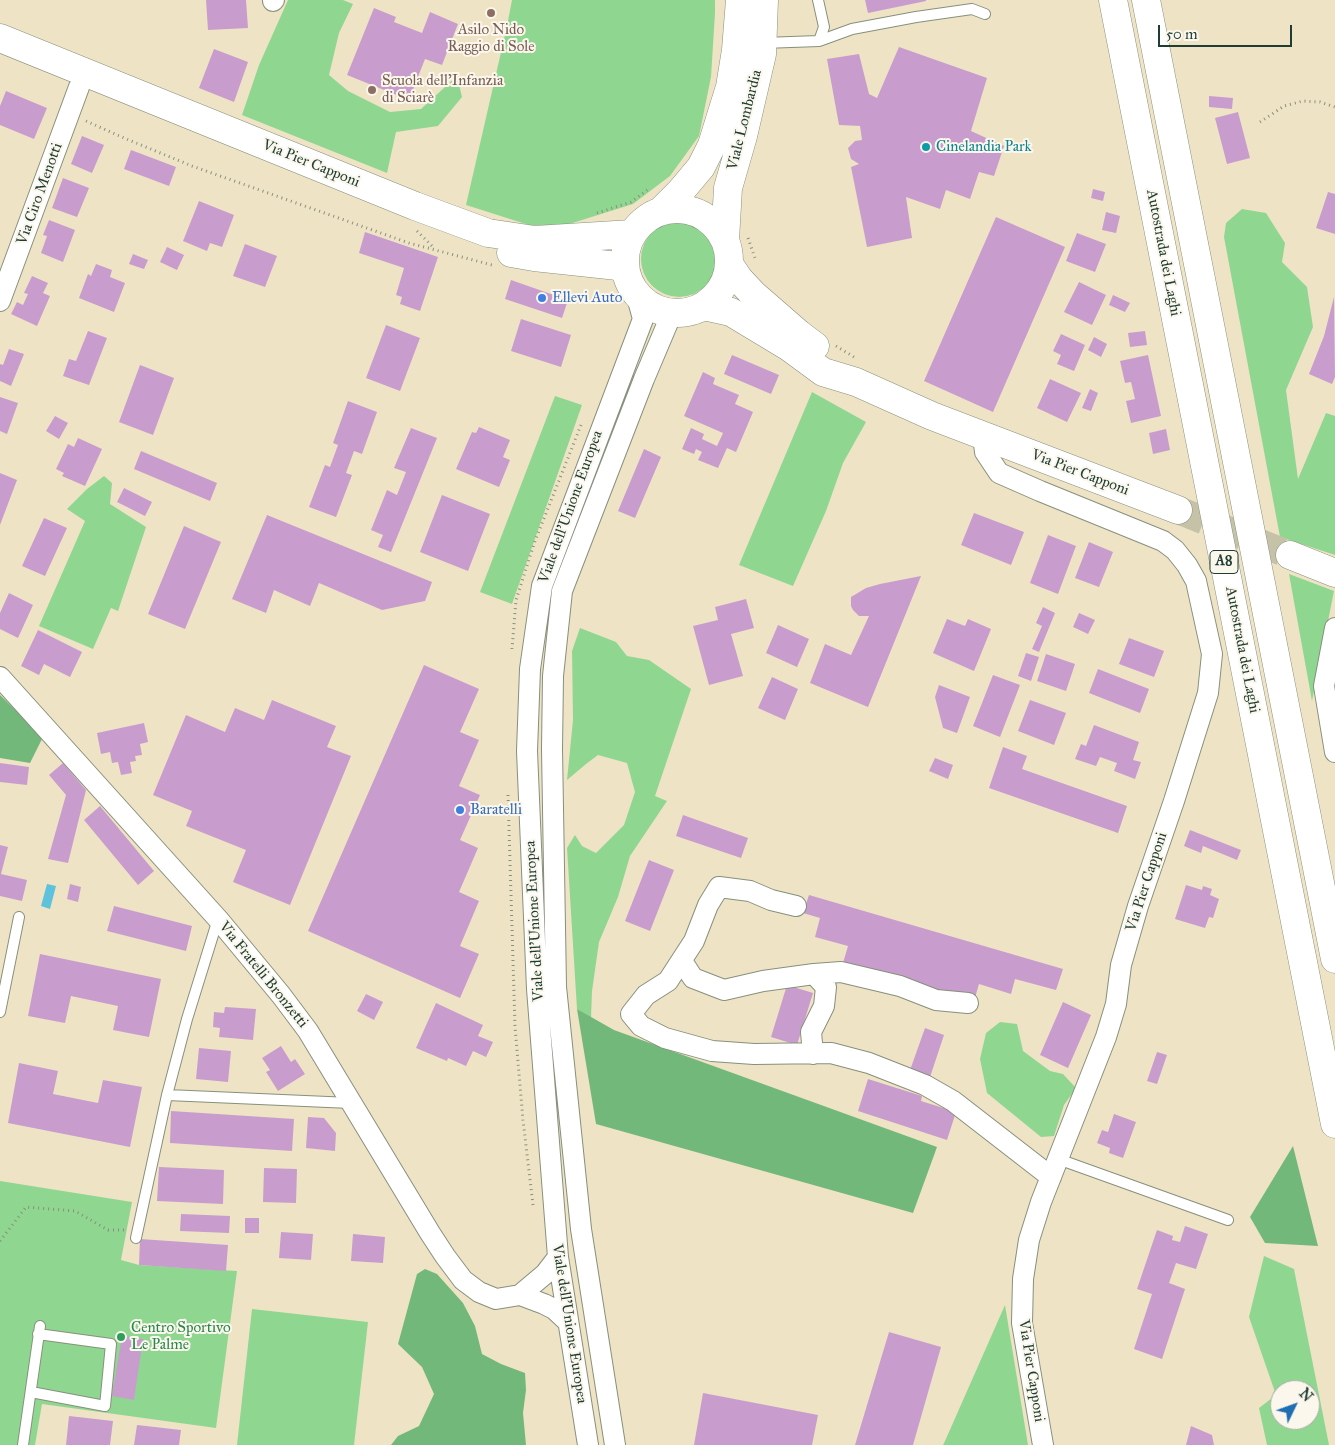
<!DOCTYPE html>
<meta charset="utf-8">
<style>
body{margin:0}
#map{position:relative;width:1335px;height:1445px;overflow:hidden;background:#efe3c5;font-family:"IM FELL Great Primer",serif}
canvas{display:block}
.north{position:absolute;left:1270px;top:1380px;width:50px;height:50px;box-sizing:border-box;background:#fbf7ec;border:1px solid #a3ada2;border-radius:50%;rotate:48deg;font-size:14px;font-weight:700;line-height:20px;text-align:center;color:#1f3d34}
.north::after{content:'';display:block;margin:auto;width:18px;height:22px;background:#1f6fb2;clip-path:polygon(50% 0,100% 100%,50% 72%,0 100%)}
.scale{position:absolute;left:1158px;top:25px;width:134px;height:22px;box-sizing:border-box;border:2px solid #1f3d34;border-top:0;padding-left:6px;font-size:15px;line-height:18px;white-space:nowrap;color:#1f3d34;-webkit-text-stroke:4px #fbf7ec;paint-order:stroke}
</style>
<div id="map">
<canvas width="1335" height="1445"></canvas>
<div class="north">N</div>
<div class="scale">50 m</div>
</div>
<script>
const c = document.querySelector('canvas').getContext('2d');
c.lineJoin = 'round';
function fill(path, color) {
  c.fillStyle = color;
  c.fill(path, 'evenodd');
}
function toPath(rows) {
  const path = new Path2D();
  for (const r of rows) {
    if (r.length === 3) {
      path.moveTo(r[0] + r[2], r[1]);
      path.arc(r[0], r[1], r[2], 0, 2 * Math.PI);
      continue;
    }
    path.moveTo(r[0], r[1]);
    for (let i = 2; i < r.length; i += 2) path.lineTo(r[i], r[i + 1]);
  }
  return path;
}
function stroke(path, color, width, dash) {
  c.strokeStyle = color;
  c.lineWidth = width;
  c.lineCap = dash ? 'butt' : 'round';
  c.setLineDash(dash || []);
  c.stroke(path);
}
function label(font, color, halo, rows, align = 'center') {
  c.font = font + ' "IM FELL Great Primer",serif';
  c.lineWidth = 4;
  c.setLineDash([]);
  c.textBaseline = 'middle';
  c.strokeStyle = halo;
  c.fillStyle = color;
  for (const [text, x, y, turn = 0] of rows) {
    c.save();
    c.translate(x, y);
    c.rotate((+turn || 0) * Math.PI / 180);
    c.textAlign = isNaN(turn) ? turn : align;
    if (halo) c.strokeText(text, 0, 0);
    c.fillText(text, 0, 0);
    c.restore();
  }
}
fill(toPath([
 [288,0,343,0,353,4,339,33,329,75,348,91,390,112,421,109,457,76,462,97,438,126,396,132,387,173,242,115,259,65],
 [512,0,715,0,715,13,711,77,699,136,670,176,633,204,566,225,529,225,466,205,507,26],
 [1242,209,1266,213,1285,243,1282,262,1307,287,1313,327,1286,390,1298,479,1326,413,1335,416,1335,555,1280,537,1224,237,1226,223],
 [679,259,38],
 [812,392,866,422,843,463,826,511,793,586,739,565],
 [555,396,582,405,512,604,480,592],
 [104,476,112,483,110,504,146,527,118,611,111,608,93,649,39,626,85,521,67,509,87,489],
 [1289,574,1334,591,1312,701],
 [580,628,616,642,627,656,649,660,691,689,655,796,667,801,630,856,618,897,599,942,592,991,591,1018,577,1009,567,848,575,835,582,846,596,853,624,825,635,792,627,763,598,755,586,764,567,780,573,720,572,651],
 [1000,1022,1017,1024,1023,1051,1050,1071,1063,1074,1076,1088,1064,1105,1054,1136,1041,1137,987,1093,980,1059,986,1033],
 [0,1181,132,1202,121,1260,139,1265,237,1271,216,1428,42,1404,35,1445,0,1445],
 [1264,1256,1294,1269,1329,1445,1267,1445,1259,1408,1276,1395,1249,1317],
 [1280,1390,1310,1390,1310,1420,1280,1420],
 [1005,1305,1028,1445,943,1445,945,1441],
 [252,1309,368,1322,354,1445,237,1445]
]), '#8fd791');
fill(toPath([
 [0,695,43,737,30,763,0,758],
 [577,1009,614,1030,937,1147,913,1213,596,1124],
 [1293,1146,1318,1246,1265,1243,1250,1217],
 [425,1269,437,1274,463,1303,475,1326,482,1354,501,1364,525,1373,526,1390,523,1413,526,1445,391,1445,398,1436,419,1426,434,1394,422,1367,398,1344,417,1274]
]), '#73b87b');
fill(toPath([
 [47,884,56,886,50,909,41,906]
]), '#5ec2dc');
fill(toPath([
 [206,0,246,0,248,28,208,30],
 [865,0,926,0,926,1,868,13],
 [374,8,396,17,394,22,422,33,430,12,458,24,442,65,425,59,409,100,347,75],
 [899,47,987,78,971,131,1004,146,994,176,979,172,970,199,946,190,940,209,906,197,912,238,867,247,851,167,859,164,851,159,848,148,855,141,862,140,860,126,839,125,827,59,859,54,869,94,877,98],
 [214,49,248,62,234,102,199,88],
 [6,91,47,108,34,139,0,125,0,106],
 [1209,96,1233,98,1232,109,1209,107],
 [1238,112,1250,158,1227,164,1215,118],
 [82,136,104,145,92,173,71,164],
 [131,150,176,167,169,186,124,169],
 [63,178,89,188,77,217,52,208],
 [1093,189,1105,192,1103,201,1091,198],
 [1328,192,1335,194,1335,234,1316,228],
 [199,201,234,215,222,247,210,243,207,251,183,241],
 [1106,212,1120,216,1116,233,1102,230],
 [996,217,1065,247,993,412,924,381],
 [49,220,75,230,63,262,41,253,47,236,43,235],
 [365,232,438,257,420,311,400,304,402,297,396,295,404,268,359,253],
 [1077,233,1106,244,1095,272,1066,261],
 [245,244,277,256,265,287,233,276],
 [167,247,184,255,177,270,160,262],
 [133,254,148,260,144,269,129,264],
 [96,264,112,270,110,277,125,283,114,312,79,298,88,274,91,276],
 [32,276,48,283,43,293,50,296,37,326,11,314,17,302,23,305,28,294,24,293],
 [511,280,568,300,562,318,505,299],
 [1079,282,1106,295,1092,325,1064,312],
 [1113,295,1130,303,1125,312,1109,305],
 [1334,297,1335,377,1332,384,1309,374,1324,336],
 [521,319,571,335,561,367,511,351],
 [386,325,420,338,400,391,366,378],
 [88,331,107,338,89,385,63,376,69,359,76,361],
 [1145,331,1147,345,1130,347,1128,333],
 [1061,334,1085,345,1074,371,1057,364,1061,355,1053,351],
 [1094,337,1107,344,1101,357,1088,350],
 [9,349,24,354,11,386,0,381,0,364,3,365],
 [732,355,779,375,771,394,724,374],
 [1148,355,1161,416,1131,423,1126,401,1135,399,1131,382,1125,383,1120,361],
 [140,365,174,378,153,435,119,422],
 [703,372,715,378,713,384,739,395,735,404,753,412,736,452,727,448,718,468,698,460,702,452,696,449,694,454,682,449,691,428,704,434,702,439,717,446,723,433,684,416],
 [1050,379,1081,393,1067,422,1037,408],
 [1090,389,1098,393,1091,411,1082,408],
 [0,397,18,403,7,434,0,431],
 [348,401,377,412,362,454,354,451,346,473,352,475,336,517,309,507,325,465,330,467,338,445,333,443],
 [55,416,68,423,59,439,46,431],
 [479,427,510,440,503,457,510,460,499,487,456,469,472,432,476,433],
 [411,428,437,438,391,552,378,547,383,535,371,530,387,490,397,495,406,472,394,468],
 [1166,429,1170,450,1153,454,1149,433],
 [78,438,102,449,85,486,62,476,64,473,56,469,68,444,74,447],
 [644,449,661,457,635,518,618,511],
 [141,451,217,483,210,501,134,469],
 [0,473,17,480,0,525],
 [124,488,152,502,145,516,117,502],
 [442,495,490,514,468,571,420,552],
 [974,513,1024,532,1011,565,961,545],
 [267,515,432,582,425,601,382,610,319,583,310,606,274,590,266,613,232,599],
 [44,518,67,528,45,576,22,566],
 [184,526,221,542,185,629,148,614],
 [1048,535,1076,546,1058,594,1030,583],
 [1089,542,1113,552,1099,587,1075,578],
 [921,576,868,707,810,683,825,644,851,655,869,616,859,616,853,610,851,606,851,597,866,588,880,584],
 [9,593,33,605,18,638,0,629,0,613],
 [746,599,754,628,731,634,743,676,709,685,693,626,718,620,715,607],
 [1043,607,1055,613,1039,652,1032,649,1042,626,1036,623],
 [1079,613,1095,620,1088,634,1073,627],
 [947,619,965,626,968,619,991,629,974,671,933,653],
 [778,625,809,639,797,667,766,653],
 [38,630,82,652,70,677,44,664,39,675,21,666],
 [1129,638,1164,651,1154,677,1119,664],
 [1026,653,1039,657,1031,681,1018,676],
 [1046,654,1075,664,1066,691,1037,681],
 [424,665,479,689,460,732,479,740,459,786,480,795,460,840,478,848,459,892,479,901,460,946,479,954,460,998,308,931],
 [1098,669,1149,689,1140,713,1089,693],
 [993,675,1020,685,1000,737,973,726],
 [772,677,798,689,785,720,758,708],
 [939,685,970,697,957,733,943,728,935,697],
 [272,700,336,726,327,747,351,756,290,905,233,882,246,850,186,826,192,811,153,795,186,715,225,732,235,708,264,720],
 [1030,700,1066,713,1054,745,1018,731],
 [144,723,148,742,140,744,142,755,135,756,136,761,130,762,132,773,121,775,118,762,112,763,110,752,101,754,97,733],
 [1094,725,1139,742,1133,760,1141,762,1135,779,1114,771,1117,763,1100,757,1096,766,1075,759,1081,744,1086,746],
 [1003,747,1027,756,1022,769,1127,806,1118,833,989,788],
 [935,758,953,765,948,779,929,771],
 [0,763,29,767,27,785,0,782],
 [63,763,86,790,68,863,48,859,66,795,49,775],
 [100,806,154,871,138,885,84,820],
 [683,815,748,838,741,858,676,836],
 [1190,830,1241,850,1237,860,1203,846,1201,853,1184,846],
 [0,845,8,847,1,874,27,880,22,901,0,896],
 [649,860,674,870,650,931,625,921],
 [70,884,81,887,78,902,67,899],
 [1186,885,1202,890,1203,886,1212,889,1210,895,1219,899,1213,918,1209,917,1205,928,1175,919],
 [809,895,1063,969,1056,990,1015,979,1011,994,979,984,974,1001,843,963,848,946,815,937,820,918,803,913],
 [114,906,192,926,186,951,107,931],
 [40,954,161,979,149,1037,113,1030,118,1006,71,996,65,1023,28,1016],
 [787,985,813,993,797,1045,771,1037],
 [366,994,383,1002,374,1020,357,1011],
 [1063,1002,1091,1015,1068,1068,1040,1055],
 [436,1003,483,1025,478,1036,493,1042,486,1057,473,1051,466,1066,448,1058,447,1061,416,1048],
 [225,1007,256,1009,253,1040,219,1037,220,1028,213,1027,214,1012,224,1013],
 [925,1028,944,1035,929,1080,909,1073],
 [281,1046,291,1062,295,1059,305,1074,278,1091,266,1072,270,1070,262,1058],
 [199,1048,231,1051,228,1082,196,1079],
 [1157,1052,1167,1055,1157,1084,1147,1081],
 [19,1063,58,1071,53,1094,98,1103,103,1080,142,1087,130,1147,8,1123],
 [868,1079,922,1096,921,1101,956,1112,947,1140,858,1111],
 [171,1111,294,1119,292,1151,170,1143],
 [1114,1114,1136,1122,1123,1158,1109,1153,1110,1148,1097,1143,1102,1130,1108,1132],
 [308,1117,324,1118,336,1133,335,1151,306,1148],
 [159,1167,224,1170,223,1204,157,1201],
 [264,1168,297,1169,296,1203,263,1202],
 [181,1214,230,1216,229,1233,180,1231],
 [245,1218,259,1218,259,1233,245,1233],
 [1185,1226,1208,1234,1196,1269,1176,1263,1169,1283,1185,1289,1162,1359,1134,1349,1152,1294,1137,1289,1157,1230,1173,1236,1172,1240,1180,1242],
 [281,1232,313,1234,311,1260,279,1258],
 [353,1234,385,1237,383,1263,351,1261],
 [140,1239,228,1245,226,1271,139,1265],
 [889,1332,941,1347,913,1445,855,1445],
 [122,1336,143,1339,134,1400,112,1396],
 [703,1393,818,1415,812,1445,694,1445],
 [69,1416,113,1421,110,1445,66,1445],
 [137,1425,181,1430,179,1445,134,1445],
 [1191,1426,1212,1435,1214,1445,1186,1445]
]), '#c89dcd');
stroke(toPath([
 [1178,510,1290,555]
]), '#c5c2a8', 28, [28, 14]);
const lane = toPath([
 [819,41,852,29,916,17,972,9,985,14],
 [763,43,819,41,824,27,818,0],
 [0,1012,19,917],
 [167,1095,351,1103],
 [1058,1159,1228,1220],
 [136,1238,167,1095,187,1019,218,919],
 [31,1392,105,1406,111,1344,38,1334],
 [23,1445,40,1326]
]);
const street = toPath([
 [273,1,274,0],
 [0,301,79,87],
 [983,435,985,452,999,473,1040,491,1163,541,1175,550,1187,565,1196,581,1212,654,1208,693,1174,801,1138,906,1121,965,1116,1004,1106,1037,1041,1202,1029,1240,1023,1279,1022,1323,1043,1445],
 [1335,628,1324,686,1335,752],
 [0,677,218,919,281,995,308,1031,430,1233,445,1256,463,1280,479,1292,496,1299,520,1295,544,1304,554,1309,568,1322],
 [796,906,771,900,750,891,719,887,708,905,694,941,668,981,646,995,631,1014,641,1026,665,1038,712,1051,754,1054,831,1053,869,1063,925,1085,953,1101,1051,1177],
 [682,961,693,978,724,990,763,981,814,974,826,987,824,1006,811,1032,813,1054],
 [814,974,841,972,900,986,936,1000,968,1003],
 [520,1295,545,1274,558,1257],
 [588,1445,558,1257,537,989,527,751,530,669,542,586,643,319,636,293],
 [615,1445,581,1229,556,987,552,749,553,676,562,591,644,379,669,320,673,313]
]);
const secondary = toPath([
 [0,38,415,206,488,233,535,240,632,234],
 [677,261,52],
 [662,210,680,192,701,167,712,145,730,87,736,50,740,0],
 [725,240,728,188,743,136,762,54,764,0],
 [511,253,534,257,618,266,626,272],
 [729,264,739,279,753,294,799,334,815,346],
 [704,306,731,312,789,347,823,372,856,382,932,416,1178,510],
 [1290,555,1335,573]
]);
const highway = toPath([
 [1113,0,1335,1124],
 [1146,0,1335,959]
]);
stroke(lane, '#87907c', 12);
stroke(street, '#87907c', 22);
stroke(secondary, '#87907c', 29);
stroke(highway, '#87907c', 29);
stroke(toPath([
 [86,121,124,138,192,166,409,243,492,265],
 [1260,122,1284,106,1303,101,1320,102,1335,107],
 [597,213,631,202,650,188],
 [417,231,434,248],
 [748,238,756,261],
 [836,346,854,357],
 [512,649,516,600,535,541,581,425],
 [508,795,515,1027,523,1120,533,1205],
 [0,1241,26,1207,75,1211,108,1230,124,1230]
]), '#87907c', 3, [1, 4]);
stroke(lane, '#fff', 10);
stroke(street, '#fff', 20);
stroke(secondary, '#fff', 28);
stroke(highway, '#fff', 28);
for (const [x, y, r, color] of [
 [491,13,5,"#8d6e63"],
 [372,90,5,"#8d6e63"],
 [926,147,5,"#0f9aa8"],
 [542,298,5,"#3f7fe0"],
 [460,810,5,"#3f7fe0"],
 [121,1337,5,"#2e9e5b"]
]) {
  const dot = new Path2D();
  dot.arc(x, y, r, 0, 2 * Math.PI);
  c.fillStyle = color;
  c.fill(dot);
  stroke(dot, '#fbf7ec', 2);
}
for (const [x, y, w] of [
 [1224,562,28]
]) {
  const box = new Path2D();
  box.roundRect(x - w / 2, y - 11.5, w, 23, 4);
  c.fillStyle = '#fbf7ec';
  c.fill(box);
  stroke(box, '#1f3d34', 1);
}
label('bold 14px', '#1f3d34', null, [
 ["A8",1224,562]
]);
label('15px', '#785e54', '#fbf7ec', [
 ["Asilo Nido",491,30],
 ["Raggio di Sole",491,47],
 ["Scuola dell'Infanzia",382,81,"left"],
 ["di Sciarè",382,98,"left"]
]);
label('15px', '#1f3d34', '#fbf7ec', [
 ["Viale Lombardia",745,120,-76],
 ["Via Pier Capponi",311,164,22],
 ["Via Ciro Menotti",40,194,-70],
 ["Autostrada dei Laghi",1163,253,79],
 ["Via Pier Capponi",1080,473,21],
 ["Viale dell'Unione Europea",571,507,-70],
 ["Autostrada dei Laghi",1242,650,79],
 ["Via Pier Capponi",1147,882,-72],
 ["Viale dell'Unione Europea",535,921,-93],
 ["Via Fratelli Bronzetti",263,975,51],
 ["Viale dell'Unione Europea",569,1324,81],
 ["Via Pier Capponi",1031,1371,81]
]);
label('15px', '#0d838f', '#fbf7ec', [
 ["Cinelandia Park",936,147]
], 'left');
label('15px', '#366cbe', '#fbf7ec', [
 ["Ellevi Auto",552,298],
 ["Baratelli",470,810]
], 'left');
label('15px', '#27864d', '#fbf7ec', [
 ["Centro Sportivo",131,1328],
 ["Le Palme",131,1345]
], 'left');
</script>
